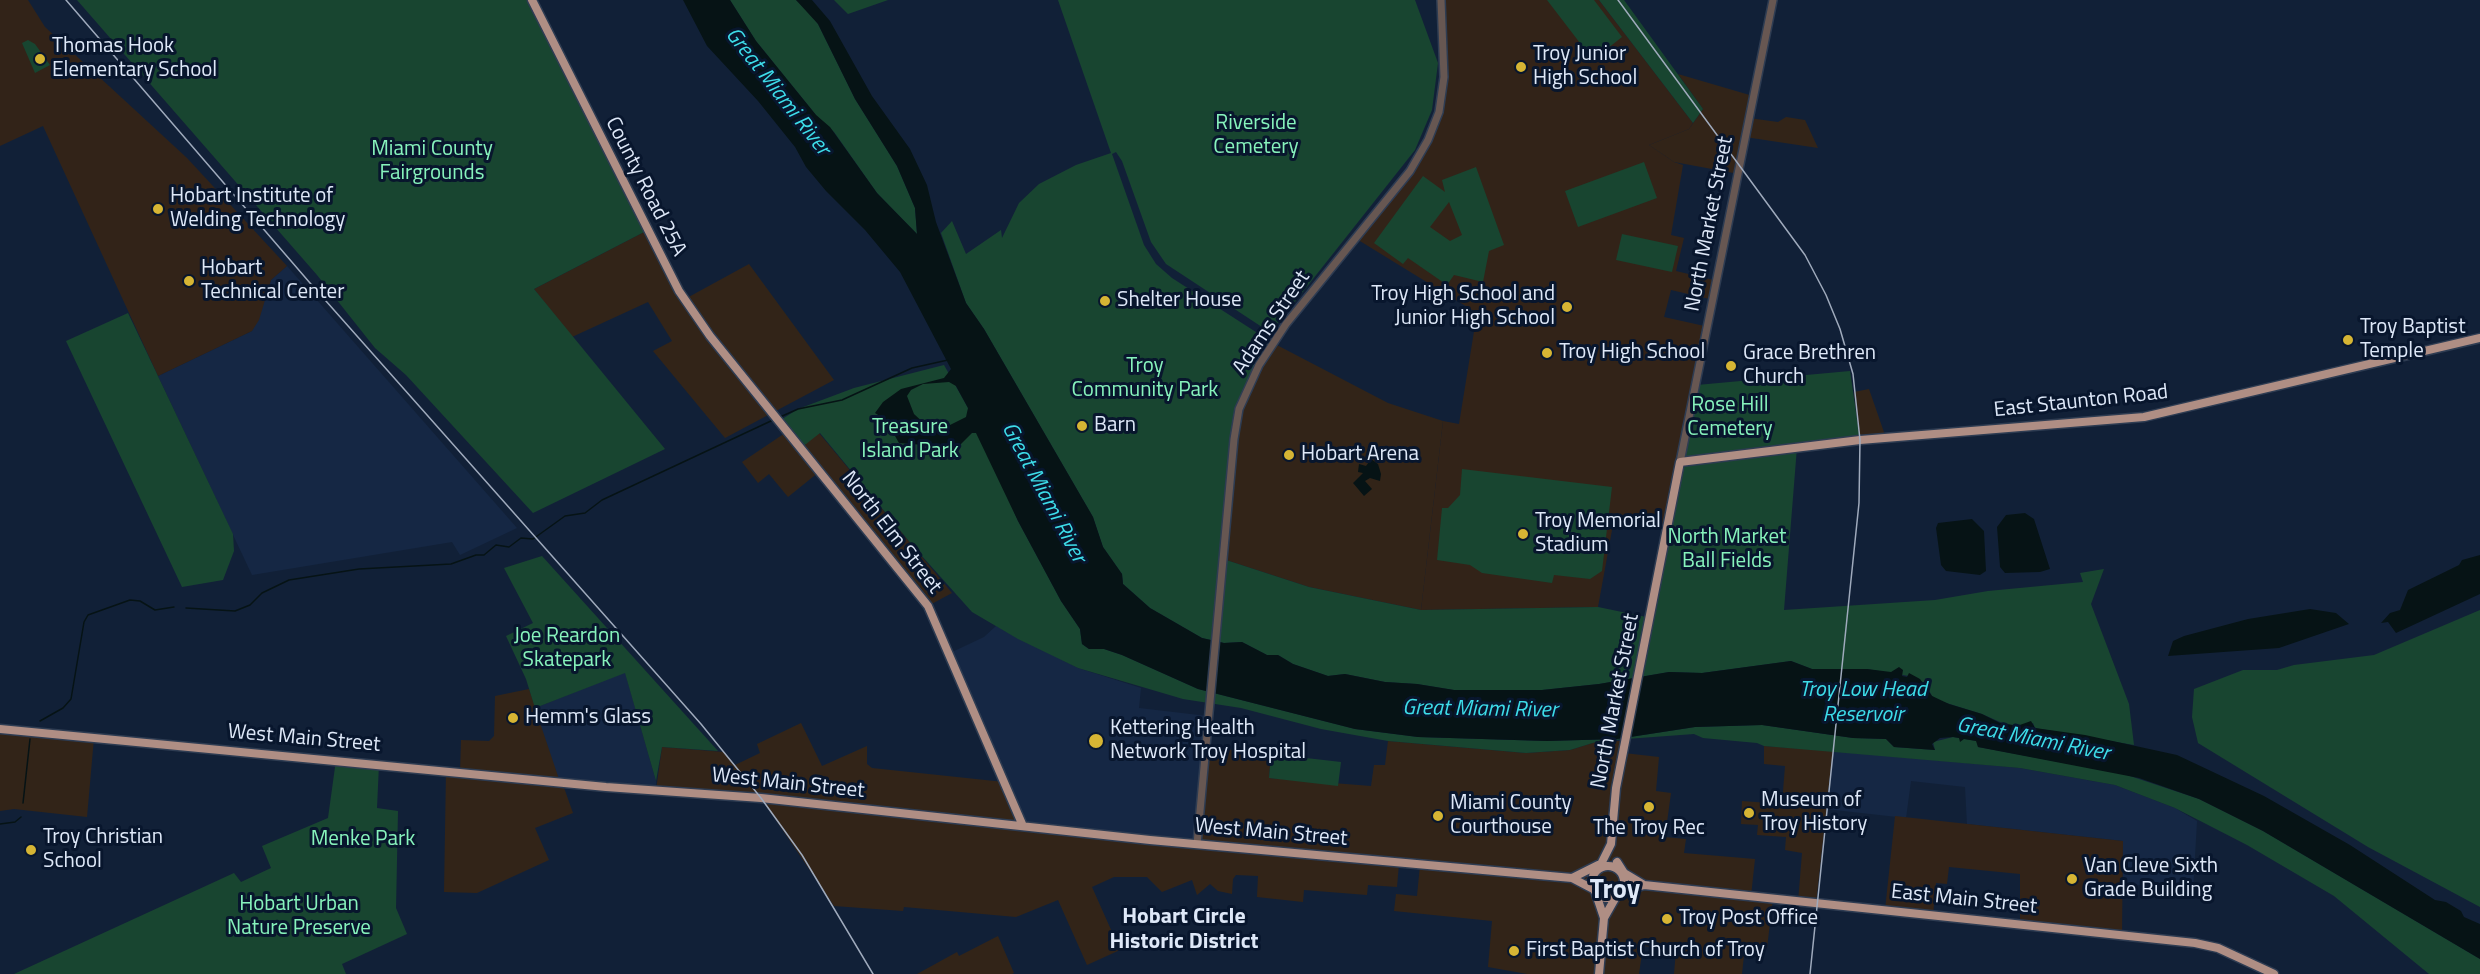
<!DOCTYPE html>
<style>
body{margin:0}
canvas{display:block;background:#112037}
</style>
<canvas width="2480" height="974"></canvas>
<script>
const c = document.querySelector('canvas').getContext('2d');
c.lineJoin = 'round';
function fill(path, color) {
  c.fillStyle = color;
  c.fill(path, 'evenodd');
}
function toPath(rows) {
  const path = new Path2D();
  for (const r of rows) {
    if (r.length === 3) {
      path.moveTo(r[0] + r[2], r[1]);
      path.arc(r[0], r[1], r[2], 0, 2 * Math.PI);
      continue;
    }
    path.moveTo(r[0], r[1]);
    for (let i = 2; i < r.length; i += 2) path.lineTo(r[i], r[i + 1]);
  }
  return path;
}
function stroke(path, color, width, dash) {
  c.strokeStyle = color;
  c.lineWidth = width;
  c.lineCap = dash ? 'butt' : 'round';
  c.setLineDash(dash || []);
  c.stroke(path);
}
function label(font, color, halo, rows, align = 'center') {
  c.font = font + ' "Titillium Web",sans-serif';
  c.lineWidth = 6;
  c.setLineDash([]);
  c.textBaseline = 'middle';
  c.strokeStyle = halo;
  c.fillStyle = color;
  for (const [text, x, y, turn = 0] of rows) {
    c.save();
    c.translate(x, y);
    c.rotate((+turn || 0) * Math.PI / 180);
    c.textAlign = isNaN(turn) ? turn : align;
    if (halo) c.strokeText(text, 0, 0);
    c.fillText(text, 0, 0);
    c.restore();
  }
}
fill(toPath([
 [1678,74,1753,96,1749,118,1778,122,1786,117,1805,120,1818,148,1745,137,1739,174,1674,162,1649,145,1689,129,1703,109],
 [646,231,685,299,749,264,834,380,725,438,653,351,672,341,648,302,572,337,534,289],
 [1273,343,1388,403,1443,421,1421,610,1309,587,1223,559,1236,421],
 [1869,389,1886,438,1860,440,1854,392],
 [788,431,819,433,952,593,928,606,819,472,788,497,769,474,758,483,742,462],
 [529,689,573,813,535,828,549,860,477,893,444,892,446,771,460,772,461,740,489,741,494,736,495,696],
 [801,723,822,766,867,746,867,764,872,768,1004,782,1205,747,1271,754,1269,778,1371,786,1374,765,1385,765,1388,741,1526,753,1570,750,1599,741,1626,741,1624,753,1659,757,1656,791,1671,793,1665,837,1686,839,1684,853,1755,859,1751,896,1773,899,1767,948,1745,946,1742,974,1674,974,1676,950,1643,946,1639,974,1527,974,1488,967,1492,921,1394,911,1396,894,1417,896,1420,865,1399,864,1397,887,1368,885,1367,895,1304,890,1303,902,1257,897,1258,876,1236,875,1233,879,1232,894,1218,891,1210,884,1197,895,1192,880,1162,892,1147,877,1114,877,1092,887,1120,950,1087,965,1058,900,1016,917,904,907,903,911,834,906,761,798,656,790,662,747,724,752,735,765,760,753,757,744],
 [0,729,94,738,87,817,14,809,0,811],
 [1764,746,1833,751,1816,903,1798,902,1802,853,1785,850,1786,837,1757,835,1758,825,1741,824,1742,801,1782,804,1785,766,1764,764],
 [998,936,1014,973,1012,974,917,974,957,952,959,956]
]), '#322418');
fill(toPath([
 [287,266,517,528,460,555,452,542,252,575,158,376,252,331,271,280],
 [996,626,1078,668,1141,688,1139,708,1207,716,1197,844,1023,826,948,654,984,637],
 [625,672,656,781,656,790,560,782,535,708],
 [1833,751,2020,768,2115,785,2175,808,2197,821,2193,892,2123,883,2123,841,1967,824,1965,787,1911,781,1906,818,1826,809]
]), '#152744');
fill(toPath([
 [0,0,28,0,45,27,187,158,287,266,271,280,259,320,252,331,158,376,43,126,0,146],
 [1441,0,1599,0,1693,123,1689,129,1649,145,1674,162,1683,165,1671,235,1684,238,1676,271,1718,281,1714,300,1671,290,1664,317,1709,327,1668,527,1614,519,1598,607,1421,610,1443,421,1459,424,1477,313,1355,238,1416,162,1441,100],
 [1895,816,2123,841,2122,935,2020,924,2020,874,1949,867,1947,884,1936,883,1933,915,1885,910]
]), '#322318');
fill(toPath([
 [77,0,532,0,646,231,534,289,665,449,533,513,406,375,375,348,317,275],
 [730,0,796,0,806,9,818,24,855,99,897,166,915,208,917,234,877,193,834,132,816,115,756,41],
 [834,0,888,0,848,14],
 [1058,0,1415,0,1438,63,1432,110,1415,150,1275,327,1265,329,1166,264,1151,242,1122,161,1116,152,1112,154,1144,245,1156,264,1172,278,1273,343,1242,402,1223,559,1309,587,1421,610,1598,607,1651,618,1697,385,1850,371,1860,440,1797,447,1784,610,1935,600,1988,591,2083,582,2080,573,2104,569,2091,604,2129,704,2134,745,2035,728,2033,723,2017,726,2000,722,1982,714,1940,701,1932,696,1925,683,1909,676,1867,669,1812,669,1791,661,1702,673,1669,672,1599,684,1542,690,1454,690,1417,684,1385,682,1345,674,1328,676,1293,664,1278,655,1267,655,1242,642,1224,643,1202,638,1150,608,1123,584,1122,574,1103,547,1093,517,984,329,966,303,941,233,952,221,966,254,1001,230,1002,238,1019,203,1039,184,1076,165,1111,153],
 [1547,0,1594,0,1622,37,1593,60],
 [1599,0,1624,0,1703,109,1693,123],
 [28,40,35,44,50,65,35,73,22,43],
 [1644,162,1657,198,1578,227,1565,191],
 [1476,167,1504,245,1489,251,1483,282,1454,275,1447,285,1408,258,1403,264,1374,243,1423,176,1445,192,1442,180],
 [1449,202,1462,235,1450,241,1430,227],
 [1622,234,1678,246,1672,272,1616,260],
 [128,313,233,534,234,551,223,580,182,587,66,341],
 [944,365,968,408,1018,521,1061,601,1080,629,1082,644,1089,649,1104,649,1122,655,1198,689,1355,729,1418,737,1546,741,1617,739,1695,727,1762,725,1853,738,1886,739,1894,747,1935,750,1933,742,1953,737,1977,741,1978,747,2124,774,2199,799,2263,831,2480,959,2480,974,2429,974,2334,896,2247,845,2175,808,2115,785,2020,768,1764,746,1757,743,1703,738,1694,734,1599,741,1570,750,1526,753,1388,741,1321,729,1241,708,1183,699,1078,668,1018,639,972,612,913,546,820,433,801,448,779,421,798,409,854,388],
 [1462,469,1612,487,1602,571,1590,579,1554,575,1552,583,1482,573,1470,565,1437,560,1442,508,1448,508,1460,495],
 [542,556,718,751,662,747,656,781,625,673,535,708,526,679,506,636,533,623,504,568],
 [2480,610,2480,907,2368,847,2198,743,2192,717,2194,689,2243,670,2277,670,2294,665,2374,655],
 [1271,754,1341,762,1338,786,1269,778],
 [336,760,379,764,377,808,398,811,396,908,407,934,342,964,346,974,14,974,234,873,241,882,271,868,262,846,328,818]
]), '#184530');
fill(toPath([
 [683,0,730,0,756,41,816,115,830,127,877,193,917,234,915,208,897,166,855,99,818,24,796,0,812,0,830,21,872,96,910,149,927,185,936,222,966,303,984,329,1093,517,1103,547,1122,574,1123,584,1150,608,1202,638,1224,643,1242,642,1267,655,1278,655,1293,664,1328,676,1345,674,1385,682,1417,684,1454,690,1542,690,1599,684,1669,672,1702,673,1791,661,1812,669,1867,669,1891,672,1899,667,1903,670,1902,676,1907,677,1909,673,1920,679,1932,696,1949,704,1982,714,2000,723,2017,726,2031,721,2035,728,2085,735,2177,755,2264,796,2350,845,2435,900,2446,902,2461,911,2464,917,2480,924,2480,959,2263,831,2199,799,2139,778,1978,747,1976,741,1964,739,1960,742,1959,738,1953,737,1940,738,1932,744,1935,750,1894,747,1886,739,1853,738,1762,725,1695,727,1617,739,1547,741,1418,737,1355,729,1198,689,1122,655,1104,649,1089,649,1082,644,1080,629,1061,601,1018,521,976,433,972,433,955,450,944,449,943,457,938,457,935,456,936,446,899,443,886,420,875,413,883,402,901,389,944,378,951,369,900,272,865,230,826,191,806,167,795,147,758,101,707,46],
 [949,382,956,386,968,408,966,417,948,426,927,426,914,414,907,396,911,390,923,384],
 [1371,459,1378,464,1381,474,1380,481,1370,478,1365,481,1372,489,1364,496,1353,483,1363,473,1358,472,1359,464,1366,466],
 [2025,513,2034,519,2050,569,2040,572,2005,573,2000,567,1997,527,2006,515],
 [1972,519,1984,531,1986,571,1980,575,1946,571,1941,565,1936,528,1938,523],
 [2480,555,2480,594,2396,633,2388,622,2381,623,2390,613,2400,610,2408,590,2459,565,2462,560],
 [2310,609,2336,613,2349,624,2279,648,2168,656,2173,641,2184,636,2248,619]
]), '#061315');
stroke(toPath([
 [780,417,798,409,842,400,912,368,948,360],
 [186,608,235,611,250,605,262,593,289,580,359,569,451,564,476,555,484,555,496,545,509,547,521,538,533,539,565,516,585,513,602,500,773,420],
 [40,721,63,708,71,699,84,622,88,615,130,600,140,601,155,610,174,607],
 [23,803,30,739],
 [0,824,15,822,21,817]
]), '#061315', 1.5);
const minor = toPath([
 [1680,462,1773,0],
 [1197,844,1234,439,1239,409,1259,365,1286,324,1410,171,1428,140,1439,112,1444,77,1441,0]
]);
const major = toPath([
 [532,0,679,291,710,336,928,606,1023,826],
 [0,729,606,787,761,798,1150,840,1572,878,1593,889],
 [1617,862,1624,873,1644,885,2195,943,2218,948,2274,974],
 [1608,882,16],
 [1599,868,1611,844,1616,788,1680,462,1860,440,2144,417,2480,338],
 [1572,878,1598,865],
 [1595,891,1604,918],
 [1619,893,1644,885],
 [1599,974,1604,918,1617,895]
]);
stroke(minor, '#2e3c52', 10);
stroke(major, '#2e3c52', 11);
stroke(minor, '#675752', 7);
stroke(major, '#af8e84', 8);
stroke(toPath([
 [66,0,310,283,701,724,761,798,802,855,873,974],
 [1618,0,1805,255,1826,295,1840,329,1853,374,1860,440,1859,503,1810,974]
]), '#9faabc', 1.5);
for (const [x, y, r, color] of [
 [40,59,6,"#d6b534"],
 [1521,67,6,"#d6b534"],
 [158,209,6,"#d6b534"],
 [189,281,6,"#d6b534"],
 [1105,301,6,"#d6b534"],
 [1567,307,6,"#d6b534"],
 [2348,340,6,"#d6b534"],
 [1547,353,6,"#d6b534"],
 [1731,366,6,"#d6b534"],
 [1082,426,6,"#d6b534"],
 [1289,455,6,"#d6b534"],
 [1523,534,6,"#d6b534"],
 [513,718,6,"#d6b534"],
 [1096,741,8,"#d6b534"],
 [1649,807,6,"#d6b534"],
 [1749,813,6,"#d6b534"],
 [1438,816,6,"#d6b534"],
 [31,850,6,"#d6b534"],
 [2072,879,6,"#d6b534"],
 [1667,919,6,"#d6b534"],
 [1514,951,6,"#d6b534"]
]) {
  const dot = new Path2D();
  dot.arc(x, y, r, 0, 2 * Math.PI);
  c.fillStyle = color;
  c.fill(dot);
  stroke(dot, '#08162d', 2);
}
label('21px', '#dee8f8', '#08162d', [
 ["Thomas Hook",52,47],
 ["Elementary School",52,71],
 ["Troy Junior",1533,55],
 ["High School",1533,79],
 ["Hobart Institute of",170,197],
 ["Welding Technology",170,221],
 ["Hobart",201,269],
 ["Technical Center",201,293],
 ["Troy High School and",1555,295,"right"],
 ["Junior High School",1555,319,"right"],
 ["Shelter House",1117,301],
 ["Troy Baptist",2360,328],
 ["Temple",2360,352],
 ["Troy High School",1559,353],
 ["Grace Brethren",1743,354],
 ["Church",1743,378],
 ["Barn",1094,426],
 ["Hobart Arena",1301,455],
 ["Troy Memorial",1535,522],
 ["Stadium",1535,546],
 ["Hemm's Glass",525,718],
 ["Kettering Health",1110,729],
 ["Network Troy Hospital",1110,753],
 ["Museum of",1761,801],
 ["Troy History",1761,825],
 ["Miami County",1450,804],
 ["Courthouse",1450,828],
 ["The Troy Rec",1649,829,"center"],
 ["Troy Christian",43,838],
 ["School",43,862],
 ["Van Cleve Sixth",2084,867],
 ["Grade Building",2084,891],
 ["Troy Post Office",1679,919],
 ["First Baptist Church of Troy",1526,951]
], 'left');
label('21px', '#87f3bc', '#08162d', [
 ["Riverside",1256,124],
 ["Cemetery",1256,148],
 ["Miami County",432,150],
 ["Fairgrounds",432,174],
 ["Troy",1145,367],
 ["Community Park",1145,391],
 ["Rose Hill",1730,406],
 ["Cemetery",1730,430],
 ["Treasure",910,428],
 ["Island Park",910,452],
 ["North Market",1727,538],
 ["Ball Fields",1727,562],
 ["Joe Reardon",567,637],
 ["Skatepark",567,661],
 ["Menke Park",363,840],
 ["Hobart Urban",299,905],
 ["Nature Preserve",299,929]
]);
label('21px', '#dee8f8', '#08162d', [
 ["County Road 25A",645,187,63],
 ["North Market Street",1710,224,-79],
 ["Adams Street",1272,323,-56],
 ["East Staunton Road",2081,402,-6],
 ["North Elm Street",891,533,52],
 ["North Market Street",1616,701,-79],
 ["West Main Street",304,739,5],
 ["West Main Street",788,784,6],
 ["West Main Street",1271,833,5],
 ["East Main Street",1964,900,6]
]);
label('italic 22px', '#3ddce9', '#08162d', [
 ["Great Miami River",777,92,52],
 ["Great Miami River",1043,493,62],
 ["Troy Low Head",1863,691],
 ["Reservoir",1863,716],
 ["Great Miami River",1480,710,1],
 ["Great Miami River",2033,740,11]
]);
label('bold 22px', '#dee8f8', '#08162d', [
 ["Hobart Circle",1184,918],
 ["Historic District",1184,943]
]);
label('bold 27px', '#dee8f8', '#08162d', [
 ["Troy",1615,891]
]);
</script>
